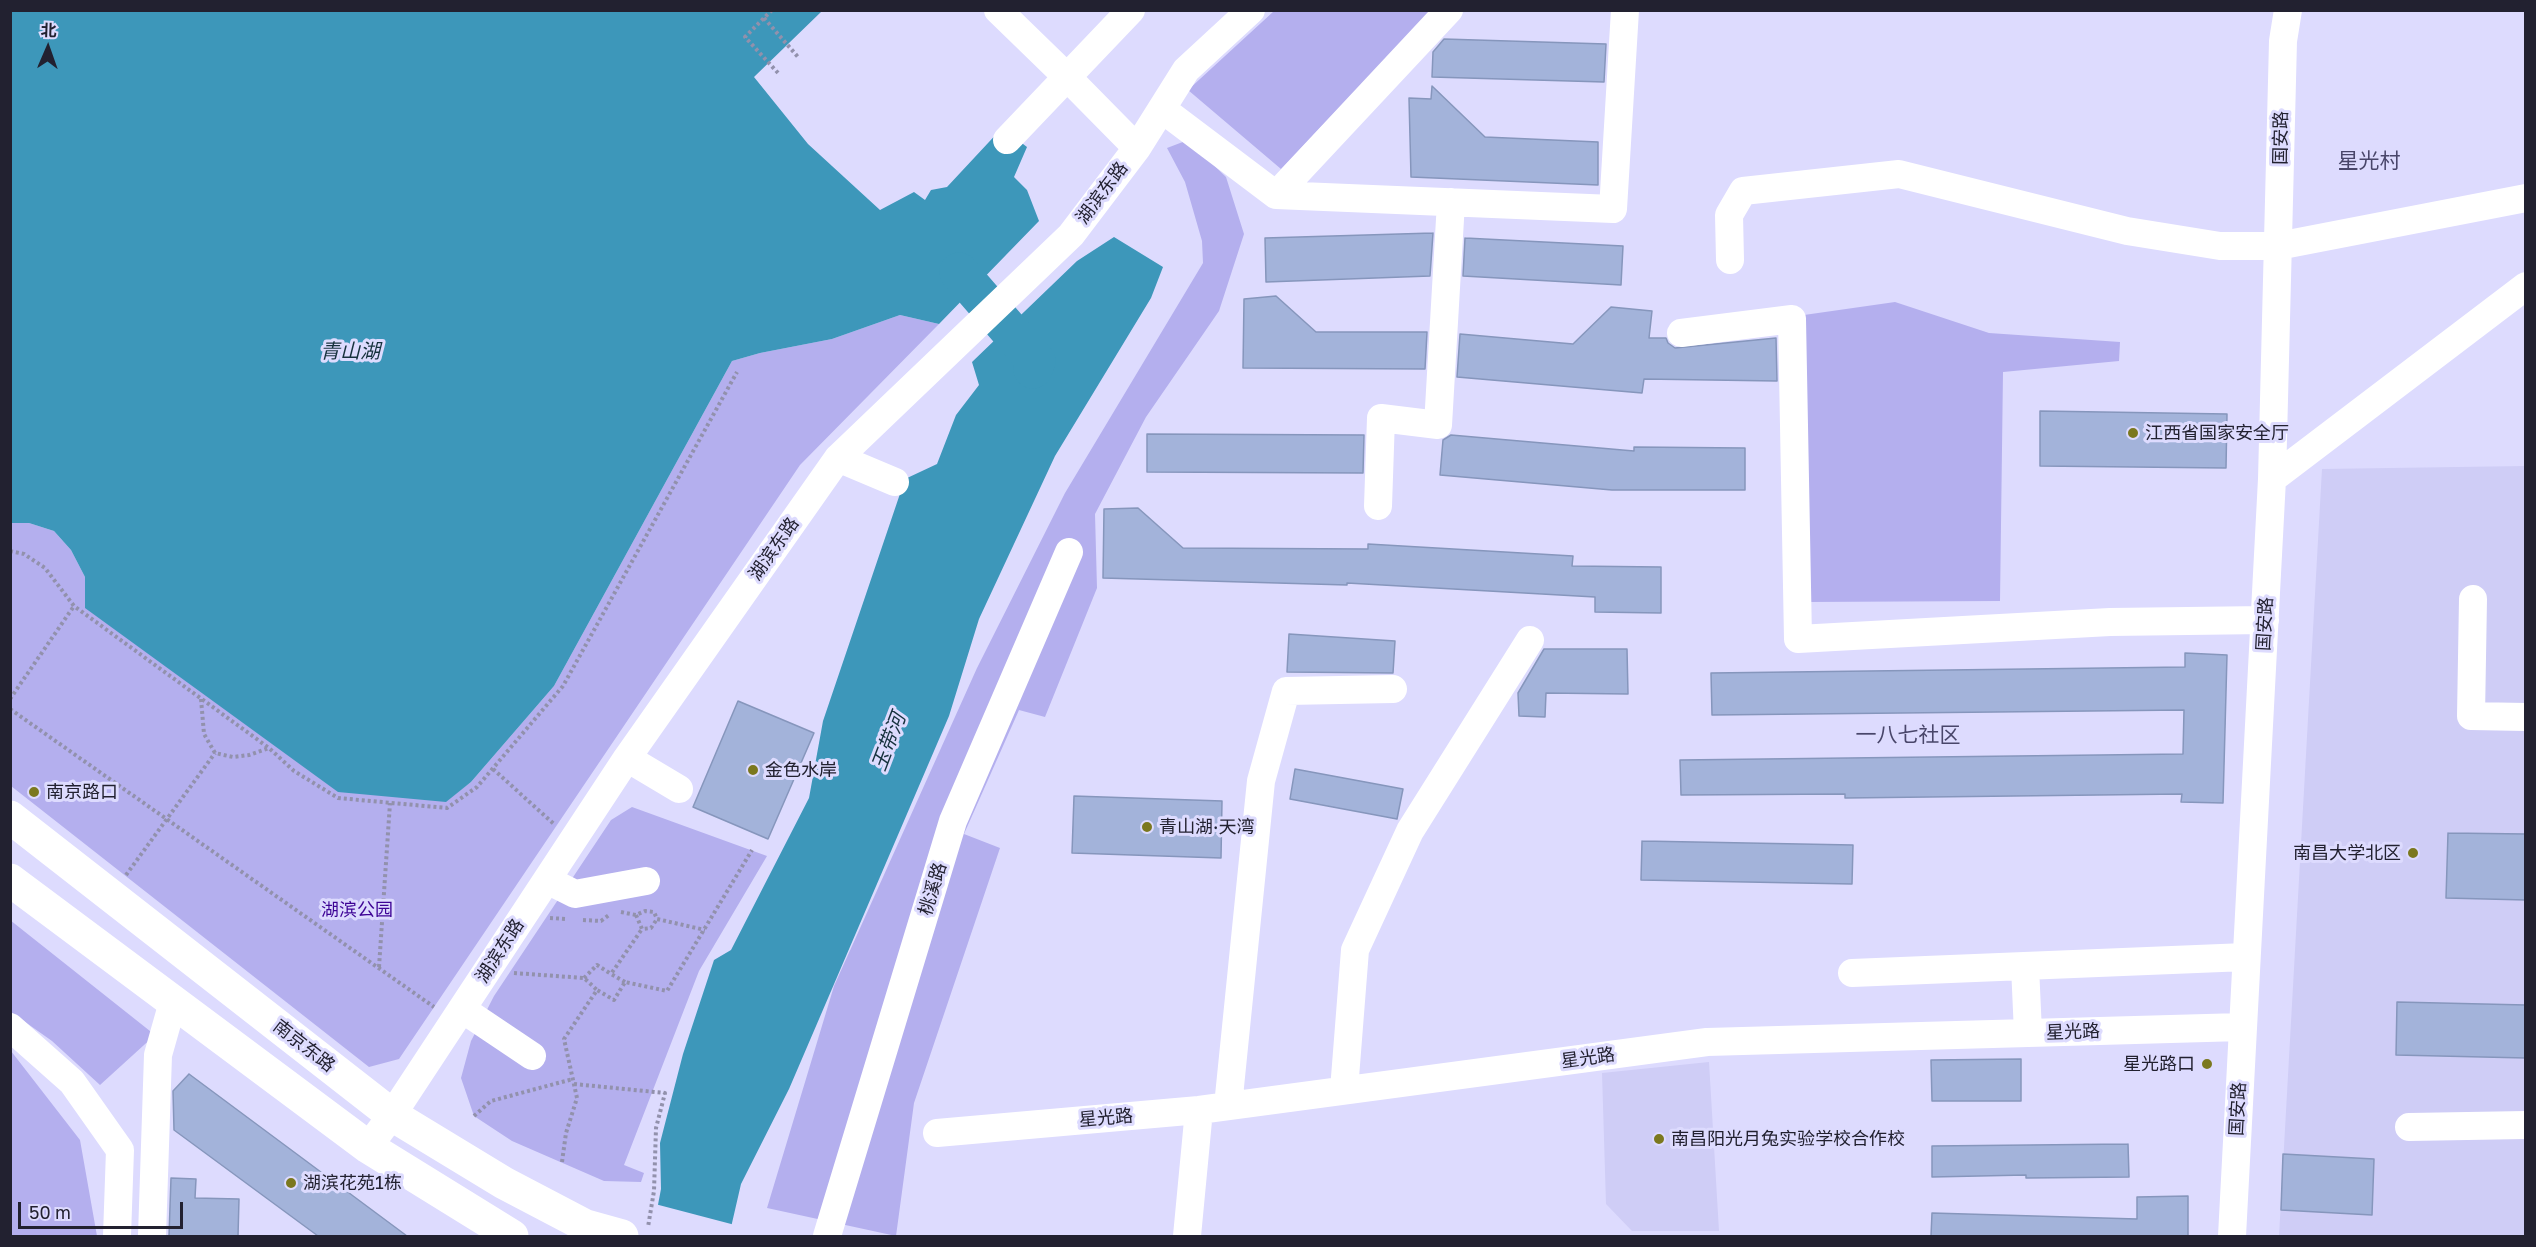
<!DOCTYPE html>
<meta charset="utf-8">
<style>
body{margin:0}
#map{position:relative;width:2536px;height:1247px;overflow:hidden;background:#dddbfe;font-family:"Golos Text","Noto Sans SC",sans-serif}
canvas{display:block}
.frame{position:absolute;inset:0;border:12px solid #222130;pointer-events:none}
.north{position:absolute;left:18px;top:18px;width:60px;height:60px;-webkit-text-stroke:4px #dddbfe;paint-order:stroke;rotate:2deg;font-size:16px;font-weight:700;line-height:24px;text-align:center;color:#222130}
.north::after{content:'';display:block;margin:auto;width:21px;height:27px;background:#222130;clip-path:polygon(50% 0,100% 100%,50% 72%,0 100%)}
.scale{position:absolute;left:18px;top:1202px;width:165px;height:27px;box-sizing:border-box;border:3px solid #222130;border-top:0;padding-left:8px;font-size:18px;line-height:21px;white-space:nowrap;color:#222130;-webkit-text-stroke:4px #dddbfe;paint-order:stroke}
</style>
<div id="map">
<canvas width="2536" height="1247"></canvas>
<div class="frame"></div>
<div class="north">北</div>
<div class="scale">50 m</div>
</div>
<script>
const c = document.querySelector('canvas').getContext('2d');
c.lineJoin = 'round';
function fill(path, color) {
  c.fillStyle = color;
  c.fill(path, 'evenodd');
}
function toPath(rows) {
  const path = new Path2D();
  for (const r of rows) {
    path.moveTo(r[0], r[1]);
    for (let i = 2; i < r.length; i += 2) path.lineTo(r[i], r[i + 1]);
  }
  return path;
}
function stroke(path, color, width, dash) {
  c.strokeStyle = color;
  c.lineWidth = width;
  c.lineCap = dash ? 'butt' : 'round';
  c.setLineDash(dash || []);
  c.stroke(path);
}
function label(font, color, halo, rows, align = 'center') {
  c.font = font + ' "Golos Text","Noto Sans SC",sans-serif';
  c.lineWidth = 6;
  c.setLineDash([]);
  c.textBaseline = 'middle';
  c.strokeStyle = halo;
  c.fillStyle = color;
  for (const [text, x, y, turn = 0] of rows) {
    c.save();
    c.translate(x, y);
    c.rotate((+turn || 0) * Math.PI / 180);
    c.textAlign = isNaN(turn) ? turn : align;
    if (halo) c.strokeText(text, 0, 0);
    c.fillText(text, 0, 0);
    c.restore();
  }
}
fill(toPath([
 [2525,466,2525,1236,2279,1236,2322,469],
 [1709,1062,1719,1231,1632,1231,1606,1204,1602,1073]
]), '#cfcdf6');
fill(toPath([
 [1274,11,1431,11,1281,169,1188,90],
 [1188,140,1226,177,1244,234,1219,311,1146,417,1095,514,1097,588,1045,717,1019,710,964,834,1000,848,914,1103,896,1236,767,1208,834,986,977,668,1065,493,1203,263,1202,241,1185,182,1167,148],
 [1895,302,1989,333,2120,342,2119,361,2003,372,2000,601,1806,602,1804,315],
 [900,315,939,324,800,465,399,1059,369,1067,11,786,10,523,29,523,54,531,71,550,85,577,446,801,471,782,554,686,732,361,760,353,832,339],
 [632,807,767,856,699,971,624,1165,644,1173,641,1182,604,1181,512,1141,474,1116,461,1078,471,1041,494,996,611,820],
 [10,920,155,1035,100,1085,52,1041,11,1012],
 [11,1051,80,1140,97,1236,11,1236]
]), '#b4afee');
fill(toPath([
 [10,11,822,11,754,77,808,144,880,210,914,192,925,200,931,190,947,187,1002,128,1027,147,1014,177,1027,190,1039,221,939,324,900,315,832,339,760,353,732,361,554,686,471,782,446,802,338,792,85,608,85,577,71,550,54,531,29,523,11,523],
 [1114,237,1163,267,1151,298,1055,456,979,619,949,716,789,1089,741,1184,729,1236,652,1236,661,1189,660,1143,683,1054,714,960,731,950,809,798,823,721,905,479,937,464,956,415,979,385,972,362,1077,261]
]), '#3d97ba');
fill(toPath([
 [655,1204,735,1225,732,1236,649,1236]
]), '#dddbfe');
stroke(toPath([
 [959,272,1036,361,1033,369]
]), '#3d97ba', 39);
const building = toPath([
 [1444,39,1606,44,1604,82,1432,77,1433,52,1444,39],
 [1432,86,1485,137,1598,142,1598,185,1411,177,1409,98,1431,99,1432,86],
 [1433,233,1430,276,1266,282,1265,238,1433,233],
 [1465,238,1623,246,1621,285,1463,276,1465,238],
 [1276,296,1316,332,1427,332,1425,369,1243,368,1244,299,1276,296],
 [1611,307,1652,311,1649,338,1666,338,1668,343,1675,348,1776,338,1777,381,1644,379,1642,393,1457,377,1460,334,1573,344,1611,307],
 [2040,411,2227,414,2226,468,2040,466,2040,411],
 [1147,434,1364,435,1363,473,1147,472,1147,434],
 [1451,435,1634,451,1634,447,1745,448,1745,490,1612,490,1440,475,1443,440,1451,435],
 [1138,508,1183,548,1368,549,1368,544,1573,556,1572,566,1661,567,1661,613,1595,612,1595,597,1347,583,1347,585,1103,578,1104,509,1138,508],
 [1289,634,1395,641,1393,673,1287,672,1289,634],
 [1544,649,1627,649,1628,694,1546,693,1545,717,1519,716,1518,693,1544,649],
 [2185,653,2227,655,2223,803,2181,802,2182,794,1845,798,1845,794,1681,795,1680,760,2183,754,2184,710,1712,715,1711,673,2185,667,2185,653],
 [738,701,814,733,768,839,693,807,738,701],
 [1295,769,1403,789,1397,819,1290,799,1295,769],
 [1074,796,1222,801,1221,858,1072,853,1074,796],
 [2448,833,2526,834,2526,900,2446,898,2448,833],
 [1642,841,1853,845,1852,884,1641,880,1642,841],
 [2397,1002,2526,1005,2526,1058,2396,1055,2397,1002],
 [2021,1059,2021,1101,1932,1101,1931,1060,2021,1059],
 [189,1074,407,1236,318,1236,174,1130,173,1091,189,1074],
 [2128,1144,2129,1177,2026,1178,2026,1175,1932,1177,1932,1146,2128,1144],
 [2283,1154,2374,1159,2372,1215,2281,1210,2283,1154],
 [171,1178,196,1179,195,1198,239,1199,238,1236,169,1236,171,1178],
 [2188,1196,2188,1236,1931,1236,1932,1213,2137,1219,2137,1197,2188,1196]
]);
fill(building, '#a3b3da');
stroke(building, '#8696bc', 1.5);
stroke(toPath([
 [772,10,745,37,779,74],
 [764,18,798,57],
 [10,551,24,554,45,568,74,606,269,748,294,771,338,798,447,808,477,787,563,686,737,372],
 [10,699,74,606],
 [201,699,204,734,215,753,233,757,249,755,269,748],
 [10,709,434,1007],
 [493,769,555,825],
 [126,875,215,753],
 [621,912,636,915,645,911,654,912,657,919,705,930],
 [636,915,642,929,651,928,657,919],
 [550,918,566,919],
 [583,920,601,921,609,915],
 [379,967,390,803],
 [514,973,584,978,597,990],
 [584,978,597,965,611,974],
 [625,982,611,974,642,929],
 [574,1084,665,1093,656,1128,654,1191,648,1227],
 [474,1116,491,1101,573,1079],
 [562,1162,566,1133,577,1098,564,1039,597,990,614,1000,625,982,667,991,752,850]
]), '#9291ac', 4, [3, 3]);
stroke(toPath([
 [998,10,1068,78,1137,148],
 [1162,109,1276,195,1613,209,1625,10],
 [1007,140,1131,10],
 [1276,195,1449,10],
 [1730,260,1729,215,1743,191,1899,174,2127,231,2220,246,2278,246,2526,198],
 [1681,333,1792,319,1798,639,2110,622,2265,620],
 [838,458,895,482],
 [2272,479,2526,286],
 [1378,506,1381,418,1438,425,1451,202],
 [2473,599,2471,716,2526,717],
 [627,758,679,789],
 [547,880,575,894,646,881],
 [2025,966,2028,1033],
 [1852,973,2246,957],
 [462,1009,532,1056],
 [10,1027,72,1082,120,1150,117,1236],
 [1344,1090,1355,950,1410,831,1530,640],
 [1228,1106,1261,781,1286,691,1393,689],
 [2409,1127,2526,1125],
 [937,1133,1199,1110,1707,1042,2242,1027],
 [368,1147,392,1115,627,758,838,458,1071,235,1137,148,1186,70,1251,10],
 [152,1236,158,1055,173,1002],
 [827,1236,953,821,1069,552],
 [1187,1236,1199,1110],
 [2232,1236,2272,479,2283,41,2288,10]
]), '#fff', 28);
stroke(toPath([
 [10,817,392,1115,504,1183,586,1226,622,1236],
 [10,880,368,1147,512,1236]
]), '#fff', 33);
for (const [x, y, r, color] of [
 [2133,433,6,"#7b781e"],
 [753,770,6,"#7b781e"],
 [34,792,6,"#7b781e"],
 [1147,827,6,"#7b781e"],
 [2413,853,6,"#7b781e"],
 [2207,1064,6,"#7b781e"],
 [1659,1139,6,"#7b781e"],
 [291,1183,6,"#7b781e"]
]) {
  const dot = new Path2D();
  dot.arc(x, y, r, 0, 2 * Math.PI);
  c.fillStyle = color;
  c.fill(dot);
  stroke(dot, '#dddbfe', 2);
}
label('18px', '#222130', '#dddbfe', [
 ["国安路",2281,138,-89],
 ["湖滨东路",1102,193,-53],
 ["湖滨东路",774,549,-55],
 ["国安路",2265,624,-87],
 ["桃溪路",933,889,-73],
 ["湖滨东路",500,951,-57],
 ["星光路",2073,1032,-2],
 ["南京东路",304,1046,38],
 ["星光路",1588,1058,-8],
 ["国安路",2238,1109,-87],
 ["星光路",1106,1118,-5]
]);
label('18px', '#222130', '#dddbfe', [
 ["江西省国家安全厅",2145,433],
 ["金色水岸",765,770],
 ["南京路口",46,792],
 ["青山湖·天湾",1159,827],
 ["南昌大学北区",2401,853,"right"],
 ["星光路口",2195,1064,"right"],
 ["南昌阳光月兔实验学校合作校",1671,1139],
 ["湖滨花苑1栋",303,1183]
], 'left');
label('18px', '#3d0395', '#dddbfe', [
 ["湖滨公园",357,910]
]);
label('italic 20px', '#16313d', '#dddbfe', [
 ["青山湖",350,352],
 ["玉带河",889,742,-69]
]);
label('21px', '#49466a', '#dddbfe', [
 ["星光村",2369,161],
 ["一八七社区",1908,735]
]);
</script>
